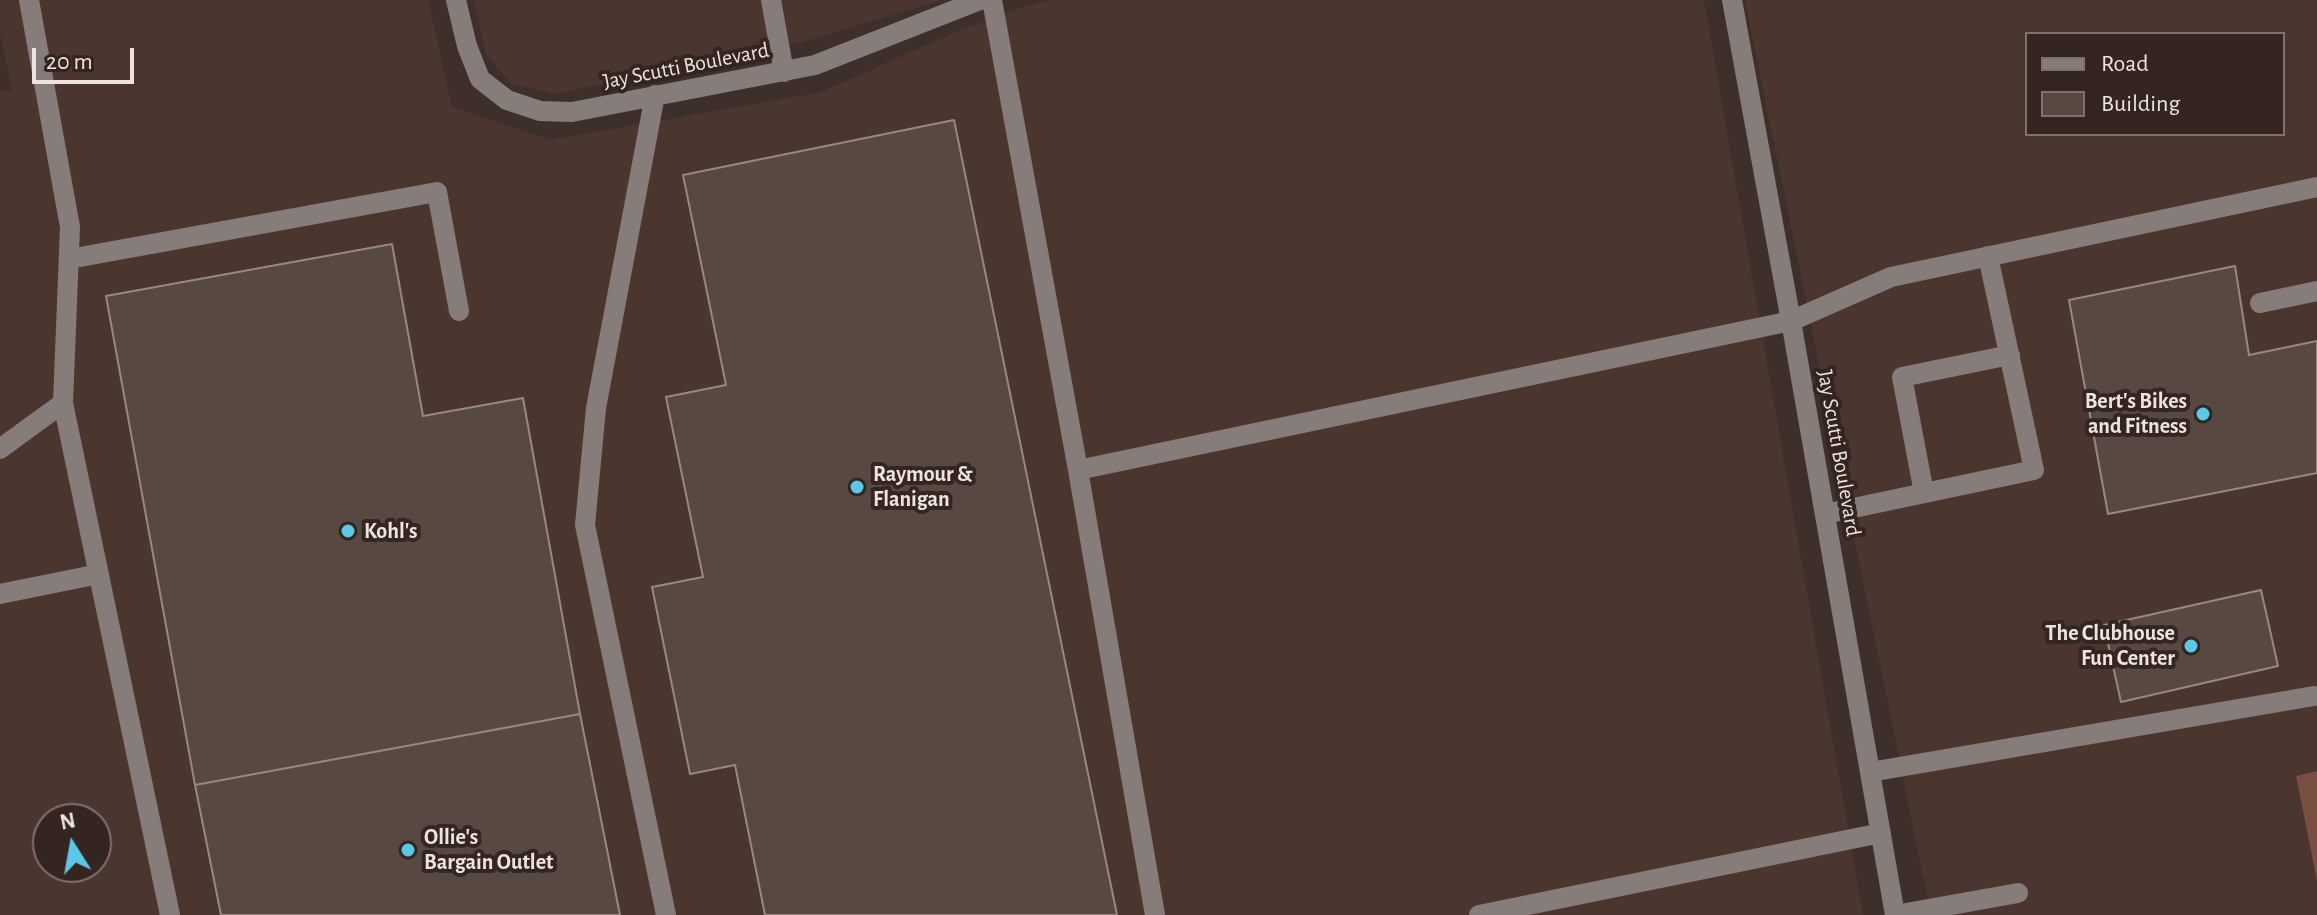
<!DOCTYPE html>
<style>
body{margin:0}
#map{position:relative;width:2317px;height:915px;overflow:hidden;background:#3e2f2a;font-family:"Alegreya Sans",sans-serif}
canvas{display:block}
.legend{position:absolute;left:2025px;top:32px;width:260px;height:104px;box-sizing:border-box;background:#342520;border:2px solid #7e716c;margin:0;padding:10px 14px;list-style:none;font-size:24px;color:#ede3df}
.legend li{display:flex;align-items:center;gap:16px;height:40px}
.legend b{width:40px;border:2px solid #7e716c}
.north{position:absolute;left:32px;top:803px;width:80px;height:80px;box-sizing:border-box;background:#342520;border:2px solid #7e716c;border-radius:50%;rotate:349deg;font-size:22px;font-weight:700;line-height:32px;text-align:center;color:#ede3df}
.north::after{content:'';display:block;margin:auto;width:28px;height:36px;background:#5ac8e6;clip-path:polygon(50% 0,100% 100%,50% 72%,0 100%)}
.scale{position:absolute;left:32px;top:48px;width:102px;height:36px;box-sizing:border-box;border:4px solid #ede3df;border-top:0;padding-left:10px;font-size:24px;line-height:28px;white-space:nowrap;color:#ede3df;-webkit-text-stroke:6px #342520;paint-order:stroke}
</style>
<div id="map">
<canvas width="2317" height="915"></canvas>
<ul class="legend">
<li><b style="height:10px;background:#867d7b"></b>Road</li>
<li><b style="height:22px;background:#584842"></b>Building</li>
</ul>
<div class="north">N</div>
<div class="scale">20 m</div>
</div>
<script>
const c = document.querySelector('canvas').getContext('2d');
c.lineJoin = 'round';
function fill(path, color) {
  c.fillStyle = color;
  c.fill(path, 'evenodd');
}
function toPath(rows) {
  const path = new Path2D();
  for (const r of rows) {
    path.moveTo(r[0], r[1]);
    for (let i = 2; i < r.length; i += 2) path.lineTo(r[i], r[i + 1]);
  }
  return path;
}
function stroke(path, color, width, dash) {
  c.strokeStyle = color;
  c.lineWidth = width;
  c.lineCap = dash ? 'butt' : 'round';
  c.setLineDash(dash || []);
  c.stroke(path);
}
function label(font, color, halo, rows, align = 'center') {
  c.font = font + ' "Alegreya Sans",sans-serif';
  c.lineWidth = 8;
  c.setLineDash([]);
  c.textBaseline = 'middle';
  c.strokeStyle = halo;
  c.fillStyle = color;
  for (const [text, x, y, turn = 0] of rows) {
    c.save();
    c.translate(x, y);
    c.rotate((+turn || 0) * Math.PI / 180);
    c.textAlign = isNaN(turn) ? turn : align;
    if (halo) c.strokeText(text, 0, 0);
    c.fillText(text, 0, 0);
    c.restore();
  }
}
fill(toPath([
 [0,0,428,0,452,107,550,140,822,92,960,30,1029,5,1053,0,1704,0,1863,915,0,915,0,91,12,90,0,33],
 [48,819,96,819,96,867,48,867],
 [474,0,942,0,806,41,555,94,511,84,486,54],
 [1745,0,2317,0,2317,771,2296,776,2317,881,2317,915,1931,915],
 [2027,34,2283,34,2283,134,2027,134]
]), '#4b362f');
fill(toPath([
 [2317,771,2317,881,2296,776]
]), '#794f42');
const building = toPath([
 [954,120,1117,915,765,915,735,765,690,774,652,587,703,577,666,397,726,385,683,175,954,120],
 [392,244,423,416,523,398,580,714,195,785,106,296,392,244],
 [2235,266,2249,355,2317,341,2317,473,2108,514,2069,300,2235,266],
 [2261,590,2278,666,2121,702,2104,625,2261,590],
 [580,714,620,915,221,915,195,785,580,714]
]);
fill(building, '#584842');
stroke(building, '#998781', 2);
stroke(toPath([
 [456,0,467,46,480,79,507,100,540,111,572,112,815,65,980,0],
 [771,0,784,72],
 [992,0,1078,470,1155,915],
 [1732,0,1791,321,1895,915],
 [655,95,596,408,585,525,666,915],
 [69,259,437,192,459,311],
 [2260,303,2317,291],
 [63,403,170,915],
 [0,449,63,403,70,227,29,0],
 [1078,470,1791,321,1891,277,2317,187],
 [1924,493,1902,377,2010,355],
 [1825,514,2034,470,1988,256],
 [0,594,99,574],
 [1870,772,2314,696],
 [1479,915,1881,833],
 [1895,915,2018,893]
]), '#867d7b', 20);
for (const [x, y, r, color] of [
 [2203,414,8,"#5ac8e6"],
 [857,487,8,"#5ac8e6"],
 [348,531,8,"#5ac8e6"],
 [2191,646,8,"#5ac8e6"],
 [408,850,8,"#5ac8e6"]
]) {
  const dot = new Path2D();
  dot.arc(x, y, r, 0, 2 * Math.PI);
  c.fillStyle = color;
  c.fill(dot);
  stroke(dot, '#342520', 3);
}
label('22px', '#ede3df', '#342520', [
 ["Jay Scutti Boulevard",686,66,-11],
 ["Jay Scutti Boulevard",1839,453,80]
]);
label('bold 22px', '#ede3df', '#342520', [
 ["Bert's Bikes",2187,401,"right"],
 ["and Fitness",2187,426,"right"],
 ["Raymour &",873,474],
 ["Flanigan",873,499],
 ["Kohl's",364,531],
 ["The Clubhouse",2175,633,"right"],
 ["Fun Center",2175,658,"right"],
 ["Ollie's",424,837],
 ["Bargain Outlet",424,862]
], 'left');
</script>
